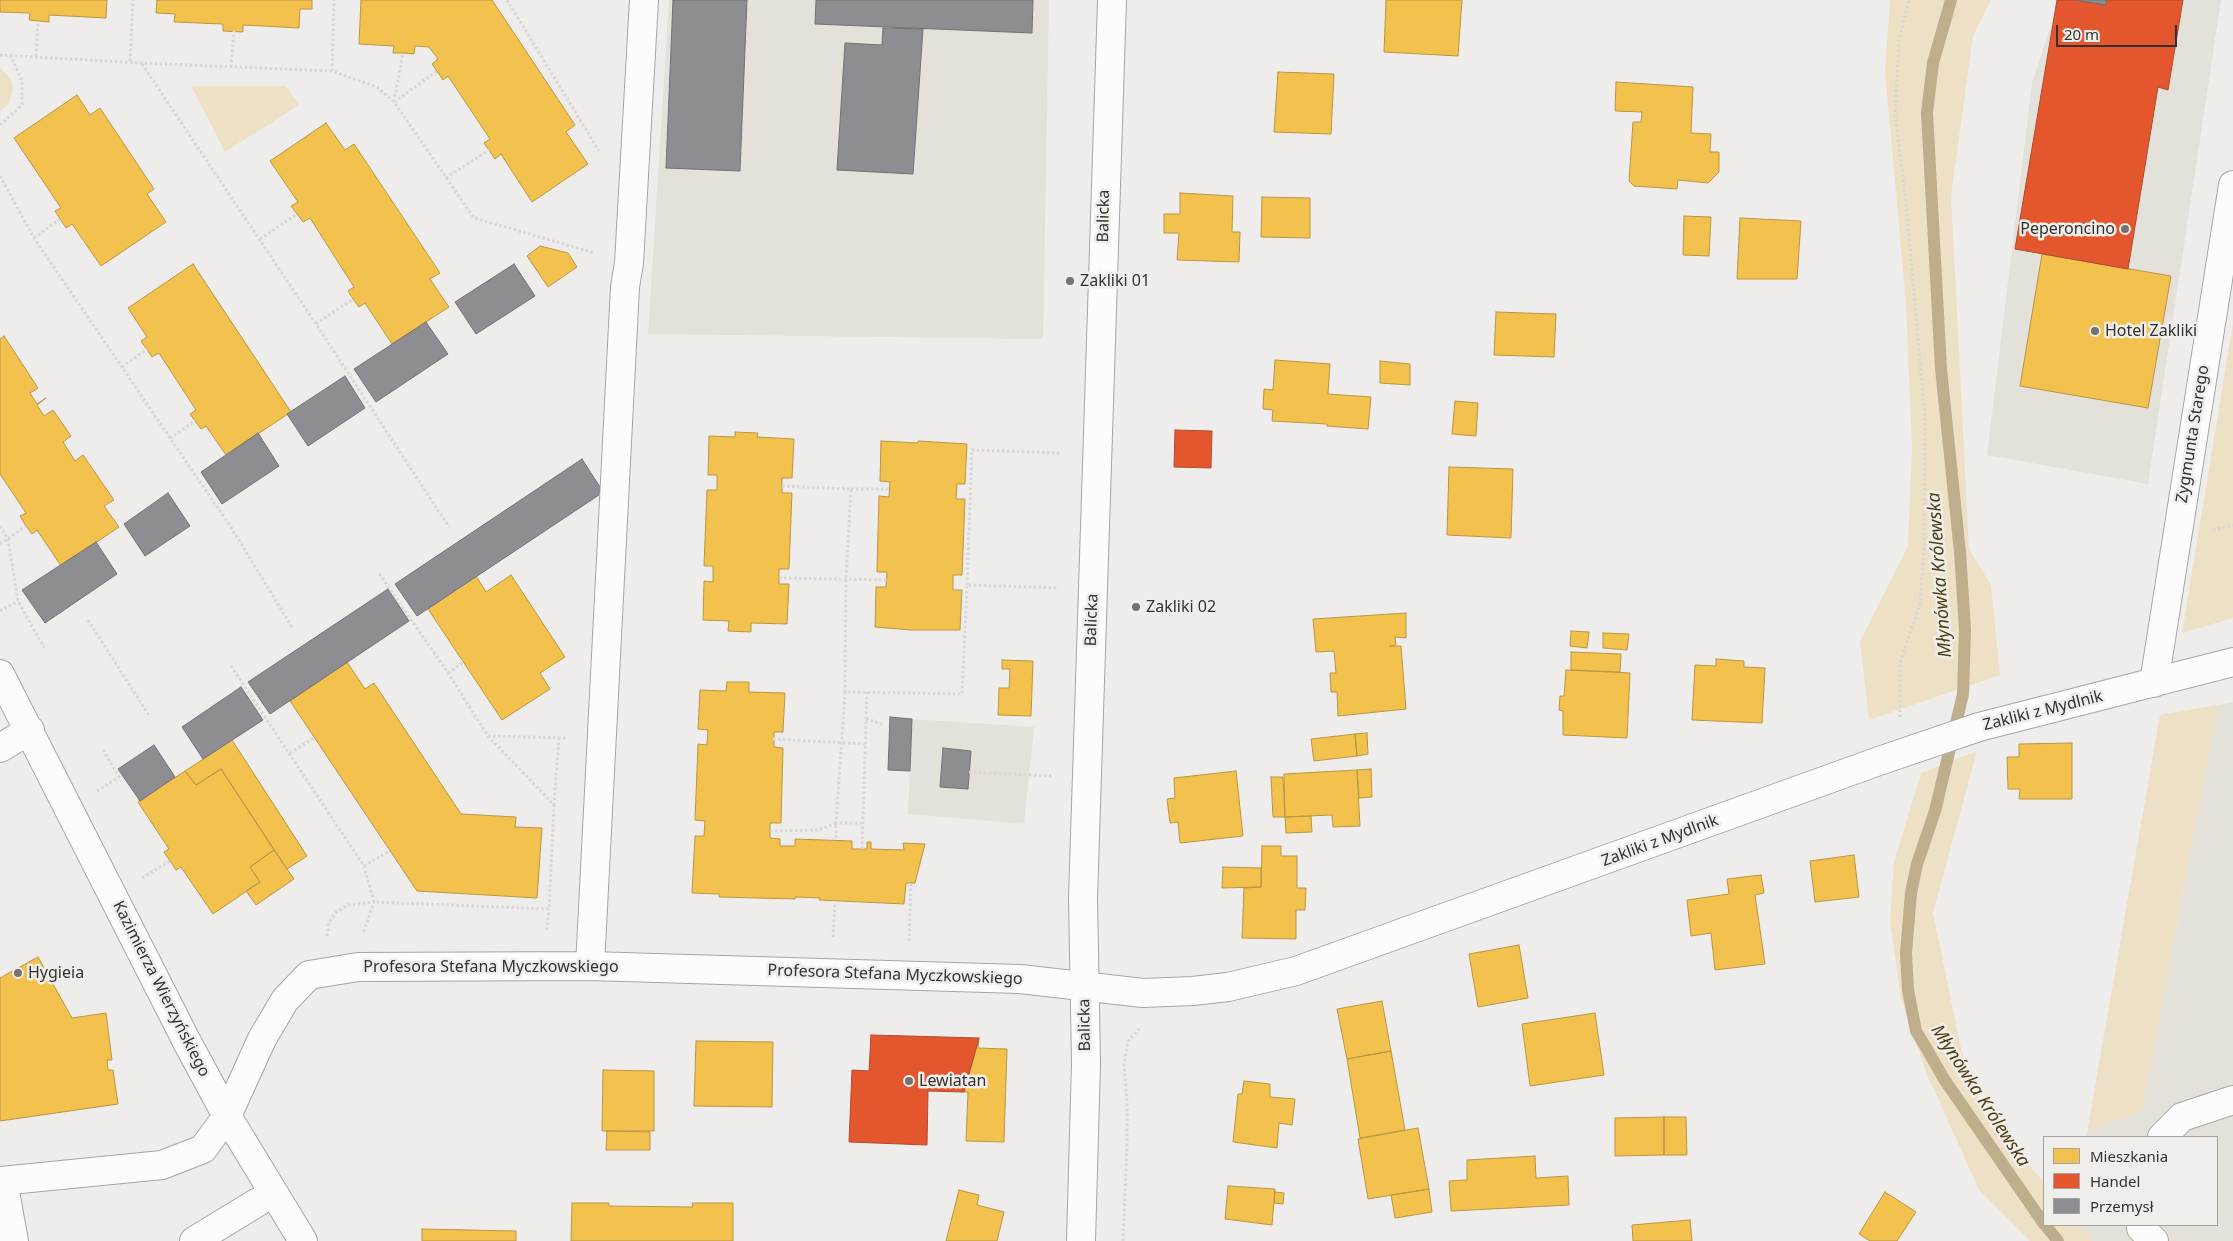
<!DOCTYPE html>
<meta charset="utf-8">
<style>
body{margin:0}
#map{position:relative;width:2233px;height:1241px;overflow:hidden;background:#efedeb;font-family:"Noto Sans",sans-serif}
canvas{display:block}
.legend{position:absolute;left:2043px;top:1136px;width:175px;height:90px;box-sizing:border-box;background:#f0eeea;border:1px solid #a4a3a0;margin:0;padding:6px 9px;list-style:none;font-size:15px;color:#333231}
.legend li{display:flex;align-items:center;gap:10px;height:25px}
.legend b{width:25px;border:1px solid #a4a3a0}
.scale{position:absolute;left:2056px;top:25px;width:121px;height:22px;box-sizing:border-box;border:2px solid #333231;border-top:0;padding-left:6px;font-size:15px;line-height:18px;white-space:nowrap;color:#333231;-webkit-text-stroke:4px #f0eeea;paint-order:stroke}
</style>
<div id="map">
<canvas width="2233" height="1241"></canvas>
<ul class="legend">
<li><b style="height:14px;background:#f2c14e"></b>Mieszkania</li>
<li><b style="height:14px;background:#e4572e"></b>Handel</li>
<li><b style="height:14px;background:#8d8d92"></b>Przemysł</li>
</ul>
<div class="scale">20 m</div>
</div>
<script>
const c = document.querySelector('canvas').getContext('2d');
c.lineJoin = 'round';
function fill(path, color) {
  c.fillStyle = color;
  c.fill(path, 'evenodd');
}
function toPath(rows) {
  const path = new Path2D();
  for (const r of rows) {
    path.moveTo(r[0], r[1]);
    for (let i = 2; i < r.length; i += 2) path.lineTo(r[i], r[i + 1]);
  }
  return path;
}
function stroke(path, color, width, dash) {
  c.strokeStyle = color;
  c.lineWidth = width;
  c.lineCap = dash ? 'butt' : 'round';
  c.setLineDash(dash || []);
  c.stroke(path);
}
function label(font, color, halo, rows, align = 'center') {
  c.font = font + ' "Noto Sans",sans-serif';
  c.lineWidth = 5;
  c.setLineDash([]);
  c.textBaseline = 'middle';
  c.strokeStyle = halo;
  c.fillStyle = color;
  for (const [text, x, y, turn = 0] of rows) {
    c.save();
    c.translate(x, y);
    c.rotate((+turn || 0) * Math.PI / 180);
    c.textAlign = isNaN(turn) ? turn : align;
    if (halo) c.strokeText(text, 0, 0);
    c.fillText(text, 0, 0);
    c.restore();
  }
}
fill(toPath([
 [669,0,1049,0,1043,339,648,334],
 [2059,0,2221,0,2148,484,1987,455,2032,83],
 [2233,702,2233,1241,2093,1241,2080,1225,2217,1225,2217,1137,2086,1137,2087,1132,2142,1111,2218,705],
 [912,719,1034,727,1024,824,908,814]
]), '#e4e1da');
fill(toPath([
 [1890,0,1991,0,1973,36,1951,196,1969,549,1991,585,2000,675,1869,720,1860,641,1908,546,1912,447,1906,304,1885,71],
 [0,67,11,80,13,88,9,104,0,111],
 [191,86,286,86,299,105,225,152],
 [2233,323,2233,618,2182,633],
 [2218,705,2142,1111,2087,1132,2160,715],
 [1977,751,1933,913,1964,1063,1985,1115,2044,1182,2044,1225,2080,1225,2093,1241,2030,1241,1979,1190,1926,1072,1901,998,1890,922,1894,862,1921,773]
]), '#eee0c4');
const homes = toPath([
 [0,0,107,0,106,18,49,15,49,22,29,20,30,13,0,12,0,0],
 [157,0,312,0,312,9,300,9,299,28,243,25,243,32,223,31,223,24,174,22,175,14,156,13,157,0],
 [361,0,492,0,575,125,566,132,588,164,532,202,501,154,495,159,484,143,490,139,448,76,443,80,432,64,438,59,429,47,415,46,414,54,403,53,393,53,394,46,359,44,361,0],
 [1386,0,1462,0,1458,56,1384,52,1386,0],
 [1278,72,1334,74,1331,134,1274,132,1278,72],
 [1616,82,1693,87,1691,133,1711,134,1710,152,1719,152,1719,172,1708,183,1678,180,1677,189,1634,186,1629,181,1633,122,1641,122,1642,112,1615,111,1616,82],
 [77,95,90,115,100,108,154,189,147,194,166,222,101,266,72,224,66,228,55,211,61,208,14,138,77,95],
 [326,123,345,150,354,144,440,273,430,279,449,307,392,344,365,303,359,307,353,299,348,291,354,287,310,218,303,222,291,206,298,202,270,161,326,123],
 [1180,193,1233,196,1232,232,1240,232,1239,262,1177,260,1179,233,1164,233,1164,214,1180,214,1180,193],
 [1262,197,1310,198,1310,238,1261,237,1262,197],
 [1684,216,1711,217,1709,256,1683,255,1684,216],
 [1740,218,1801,221,1797,279,1737,279,1740,218],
 [540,246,568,253,577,267,548,287,527,256,540,246],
 [2042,254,2171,276,2148,408,2020,386,2042,254],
 [193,264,291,412,226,455,206,426,201,429,190,414,196,410,159,353,152,357,141,341,147,337,128,308,193,264],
 [1496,312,1556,314,1554,357,1494,355,1496,312],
 [4,336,38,388,30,393,37,404,46,398,37,405,44,416,53,410,71,436,63,442,75,461,83,455,114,500,104,506,119,527,61,566,37,530,32,534,26,526,20,516,26,513,0,474,0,339,4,336],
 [1275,360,1330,364,1328,394,1371,397,1368,429,1327,426,1327,424,1272,421,1273,410,1263,409,1264,389,1273,390,1275,360],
 [1380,361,1410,364,1410,385,1380,383,1380,361],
 [1455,401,1478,403,1476,436,1452,434,1455,401],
 [735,432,758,433,757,437,794,439,792,478,782,478,782,493,792,493,789,569,779,569,779,584,789,584,787,624,751,623,751,632,728,631,729,621,703,620,704,581,713,582,713,566,704,566,707,490,717,490,717,475,708,475,709,436,735,437,735,432],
 [881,441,918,443,918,441,967,444,965,484,957,484,956,499,965,499,962,575,953,575,953,590,962,590,960,630,911,630,875,627,876,587,886,587,887,572,877,572,877,569,879,496,889,497,890,482,880,481,881,441],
 [1449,467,1513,469,1511,538,1447,535,1449,467],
 [511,575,565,657,540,673,550,689,502,720,428,609,476,576,486,592,511,575],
 [1406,613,1406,638,1395,637,1396,645,1389,646,1401,646,1406,709,1338,716,1337,692,1331,692,1330,673,1336,673,1334,651,1316,652,1313,619,1406,613],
 [1571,631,1589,632,1587,648,1570,646,1571,631],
 [1603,633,1629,634,1627,650,1603,648,1603,633],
 [1571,652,1621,654,1620,672,1571,670,1571,652],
 [1716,659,1744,661,1744,667,1765,668,1762,723,1692,720,1695,665,1716,666,1716,659],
 [1002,660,1033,661,1031,716,998,715,999,688,1009,688,1010,669,1002,669,1002,660],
 [347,662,365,689,374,683,461,814,516,817,515,827,542,828,537,898,417,891,290,701,347,662],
 [1566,670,1630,673,1627,738,1563,735,1563,711,1559,710,1560,696,1564,696,1566,670],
 [727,682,749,682,749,692,785,693,783,732,774,732,774,747,783,748,781,823,770,823,770,838,780,839,780,846,795,846,795,839,852,841,852,849,867,849,867,842,871,842,871,849,904,850,903,843,925,844,915,883,906,883,904,904,819,900,820,898,795,897,795,899,719,897,719,894,692,893,695,836,704,836,705,821,695,820,698,744,707,745,708,730,698,729,700,690,726,691,727,682],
 [1367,733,1368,754,1357,756,1355,734,1367,733],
 [1355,734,1357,756,1314,761,1311,739,1355,734],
 [232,740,307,856,287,869,221,769,196,785,185,771,232,740],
 [2072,743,2072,799,2019,799,2020,789,2008,789,2007,757,2019,757,2019,744,2072,743],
 [221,769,274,850,250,867,260,882,213,914,181,867,176,870,164,852,169,849,138,802,185,771,196,785,221,769],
 [1371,769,1372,797,1359,798,1357,770,1371,769],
 [1357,770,1360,826,1333,827,1332,815,1285,817,1284,774,1357,770],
 [1236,771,1243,836,1180,843,1178,822,1170,823,1167,799,1175,798,1174,778,1236,771],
 [1271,777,1283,777,1285,817,1273,817,1271,777],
 [1311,816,1312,832,1286,833,1285,817,1311,816],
 [1262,846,1281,846,1281,856,1297,856,1297,888,1306,888,1305,910,1296,910,1296,939,1242,938,1244,888,1261,887,1262,846],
 [274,850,294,879,256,905,246,891,260,882,250,867,274,850],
 [1854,855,1859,897,1815,902,1810,861,1854,855],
 [1223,867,1261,868,1261,887,1222,888,1223,867],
 [1761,875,1764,893,1755,895,1765,964,1715,970,1711,933,1691,936,1687,900,1729,894,1727,879,1761,875],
 [1519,945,1528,998,1478,1007,1469,954,1519,945],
 [38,957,72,1018,106,1013,112,1060,107,1060,108,1070,113,1070,118,1104,0,1121,0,978,38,957],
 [1382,1001,1391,1051,1347,1059,1337,1009,1382,1001],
 [1595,1013,1604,1075,1530,1086,1522,1024,1595,1013],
 [979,1038,978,1048,1007,1049,1004,1142,966,1141,968,1092,964,1092,979,1038],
 [696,1041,773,1042,772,1107,694,1106,696,1041],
 [1391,1051,1405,1130,1360,1138,1347,1059,1391,1051],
 [603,1070,654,1071,654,1131,602,1131,603,1070],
 [1244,1081,1270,1084,1270,1097,1295,1099,1292,1125,1279,1123,1277,1148,1233,1142,1238,1094,1242,1094,1244,1081],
 [1664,1117,1686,1117,1687,1155,1664,1155,1664,1117],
 [1664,1117,1664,1155,1615,1156,1615,1118,1664,1117],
 [1418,1128,1429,1189,1368,1199,1358,1139,1418,1128],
 [607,1131,650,1132,650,1150,606,1150,607,1131],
 [1535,1156,1536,1178,1568,1176,1569,1205,1451,1211,1449,1181,1467,1180,1467,1160,1535,1156],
 [1228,1186,1275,1189,1272,1225,1225,1219,1228,1186],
 [1429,1189,1432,1212,1395,1218,1391,1195,1429,1189],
 [959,1190,979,1195,977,1205,1004,1212,997,1241,946,1241,959,1190],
 [1275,1192,1284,1193,1283,1204,1274,1203,1275,1192],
 [1885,1192,1916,1212,1897,1241,1870,1241,1859,1234,1885,1192],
 [572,1203,609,1203,609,1206,693,1207,692,1203,733,1203,733,1241,571,1241,572,1203],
 [1690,1220,1692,1241,1633,1241,1632,1225,1690,1220],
 [422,1229,516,1231,516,1241,422,1241,422,1229]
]);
fill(homes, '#f2c14e');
stroke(homes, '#b99645', 1);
const shops = toPath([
 [2057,0,2076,0,2106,5,2106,0,2183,0,2168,90,2158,87,2128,269,2015,249,2057,0],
 [1175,430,1212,431,1211,468,1174,467,1175,430],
 [871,1035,979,1038,964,1092,928,1091,927,1145,849,1142,852,1070,869,1071,871,1035]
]);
fill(shops, '#e4572e');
stroke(shops, '#af4c2f', 1);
const industry = toPath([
 [673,0,747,0,740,171,666,168,673,0],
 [816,0,1033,0,1032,33,815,24,816,0],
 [2076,0,2106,0,2106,5,2076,0],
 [883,28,923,29,913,174,837,170,845,43,882,45,883,28],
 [514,264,535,296,476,334,455,302,514,264],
 [426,322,448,354,376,402,354,369,426,322],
 [345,376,365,408,308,446,287,414,345,376],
 [258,433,279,466,222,504,201,472,258,433],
 [582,459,600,487,599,495,417,616,395,584,582,459],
 [168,493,190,526,145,556,124,524,168,493],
 [96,542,117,574,45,623,22,590,96,542],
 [388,589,409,621,270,714,248,682,388,589],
 [241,687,263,720,203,759,182,727,241,687],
 [890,717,912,719,910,771,888,770,890,717],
 [154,745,175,777,140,801,118,769,154,745],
 [943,748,971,751,968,789,940,787,943,748]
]);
fill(industry, '#8d8d92');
stroke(industry, '#727275', 1);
stroke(toPath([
 [1951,0,1933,63,1927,113,1941,369,1960,552,1965,630,1963,694,1935,811,1917,864,1911,893,1906,953,1908,990,1916,1031,1928,1051,1944,1079,2044,1224],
 [2045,1225,2058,1241]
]), '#bfae8b', 12);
const minor = toPath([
 [0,674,187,1042,227,1116,303,1241],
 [2154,683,2233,185],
 [0,748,30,730],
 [590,966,625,287,629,263,644,0],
 [2162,1137,2182,1117,2233,1100],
 [0,1181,162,1165,203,1149,227,1116,262,1039,285,1000,309,975,358,967,590,966,1020,979,1143,993,1193,991,1228,987,1296,971,1879,761,1979,727,2233,662],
 [3,1181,14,1241],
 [2141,1225,2141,1228,2154,1241],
 [194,1241,258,1202],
 [1081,1241,1086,1063,1083,898,1112,0]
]);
stroke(minor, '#a6a5a4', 30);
stroke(toPath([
 [507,0,599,151],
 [0,55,141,63,332,71,377,87,394,102,474,218,595,253],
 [36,56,38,21],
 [130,61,133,0],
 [142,64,316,324,449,527],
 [231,67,234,31],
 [332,71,334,0],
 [394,102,437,71],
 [394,102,403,53],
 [0,125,22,105,22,81,10,54],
 [0,176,34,238,232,529,292,627],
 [446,178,489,150],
 [34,238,60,219],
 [260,239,297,214],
 [316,324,353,299],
 [122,367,147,349],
 [170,438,195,421],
 [782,486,851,489,846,578,845,692,962,694,967,585,1059,588],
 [851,489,889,489],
 [0,526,8,539,18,601,44,648],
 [2213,530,2233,525],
 [0,544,26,526],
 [779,578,887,580],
 [967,585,972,450,1061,453],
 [0,611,18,601],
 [88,620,150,717],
 [231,666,364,866,374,902,549,909,554,805,488,736,448,673,378,572],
 [448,673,464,662],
 [845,692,836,823,862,823],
 [1900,717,1900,662,1920,604,1924,552,1925,419,1906,202,1895,114,1899,41,1909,0],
 [866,719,882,724],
 [488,736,567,738],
 [773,739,865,744],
 [290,753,314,738],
 [969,772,1053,776],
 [97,791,119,777,102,748],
 [554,805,559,738],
 [770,831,819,830,836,823,836,840],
 [862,849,867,692],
 [364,866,389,851],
 [142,878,170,861],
 [547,930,549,909],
 [327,936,329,923,335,913,348,905,374,902,363,933],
 [833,937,835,901],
 [909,941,911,883],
 [1123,1241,1127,1144,1127,1102,1124,1064,1128,1041,1139,1029]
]), '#d7d7d7', 3, [2.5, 2.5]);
stroke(minor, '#fdfcfc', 28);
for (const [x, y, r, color] of [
 [2125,229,5,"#757372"],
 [1070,281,5,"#757372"],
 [2095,331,5,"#757372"],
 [1136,607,5,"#757372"],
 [18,973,5,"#757372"],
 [909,1081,5,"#757372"]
]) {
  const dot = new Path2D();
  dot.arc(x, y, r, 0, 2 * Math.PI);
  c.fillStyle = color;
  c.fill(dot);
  stroke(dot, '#f0eeea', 2);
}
label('16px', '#333231', '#f0eeea', [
 ["Balicka",1104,216,-89],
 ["Zygmunta Starego",2193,434,-81],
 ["Balicka",1092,620,-88],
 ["Zakliki z Mydlnik",2043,711,-14],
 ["Zakliki z Mydlnik",1660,841,-20],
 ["Profesora Stefana Myczkowskiego",491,967],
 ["Profesora Stefana Myczkowskiego",895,975,2],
 ["Kazimierza Wierzyńskiego",161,989,63],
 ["Balicka",1085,1025,-91]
]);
label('16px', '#333231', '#f0eeea', [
 ["Peperoncino",2115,229,"right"],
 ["Zakliki 01",1080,281],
 ["Hotel Zakliki",2105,331],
 ["Zakliki 02",1146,607],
 ["Hygieia",28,973],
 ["Lewiatan",919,1081]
], 'left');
label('italic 18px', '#4d3c13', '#f0eeea', [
 ["Młynówka Królewska",1940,575,-94],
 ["Młynówka Królewska",1980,1096,57]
]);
</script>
